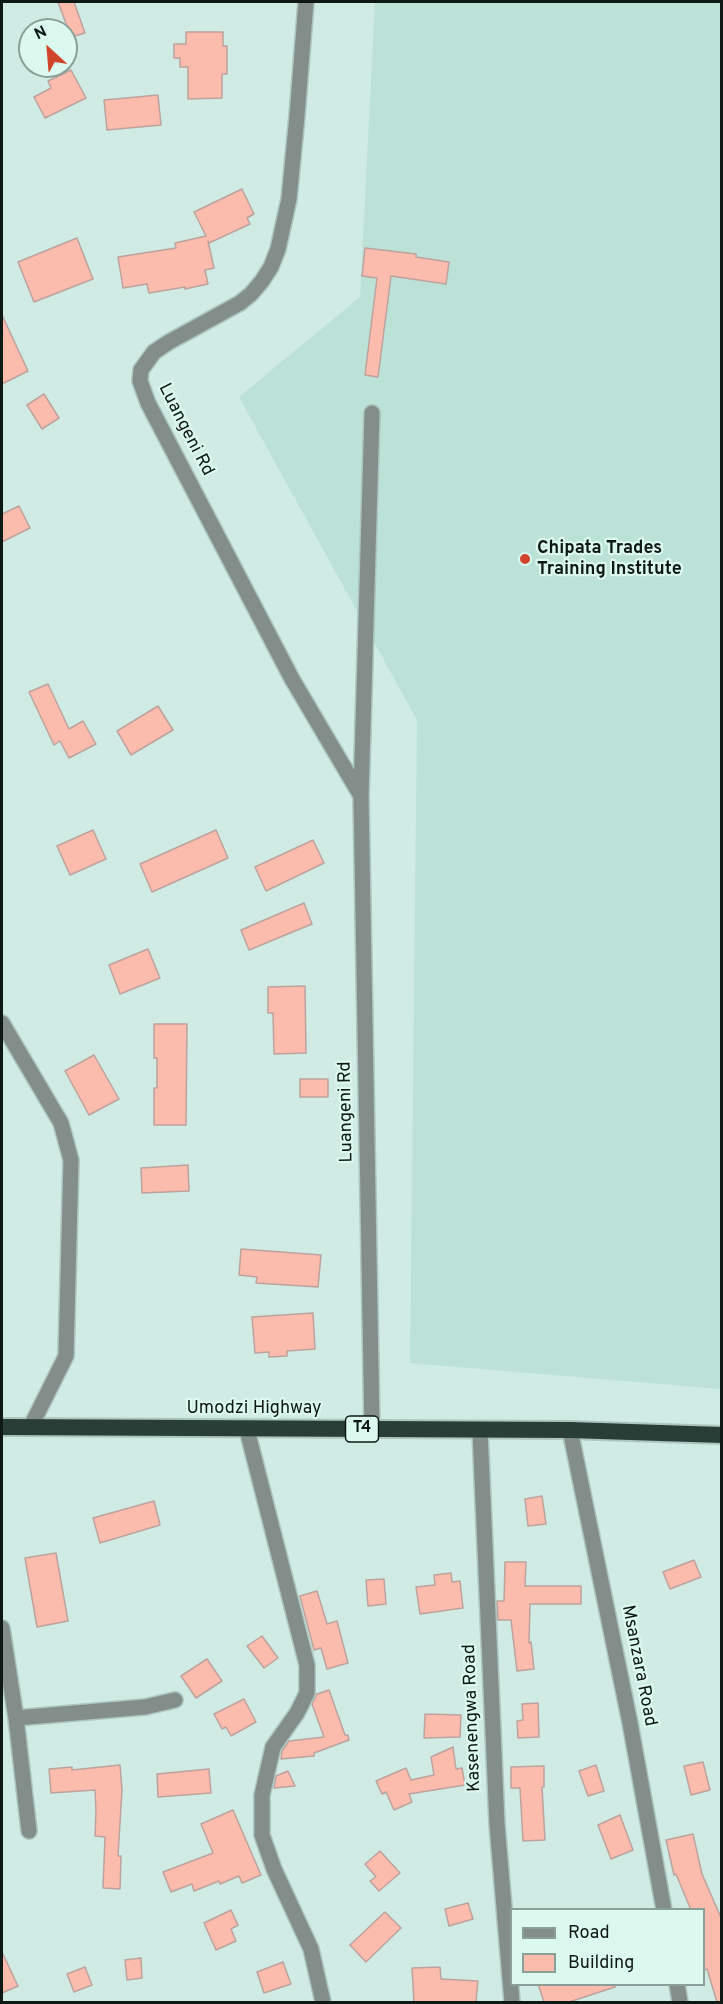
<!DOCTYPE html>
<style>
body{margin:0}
#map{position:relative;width:723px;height:2004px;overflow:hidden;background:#cfebe3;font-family:Overpass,sans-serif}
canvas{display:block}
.frame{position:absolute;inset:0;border:3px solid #0e1815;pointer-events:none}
.legend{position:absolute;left:510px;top:1908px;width:195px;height:78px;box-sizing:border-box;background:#dcf9f0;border:2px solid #8a9f98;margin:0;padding:8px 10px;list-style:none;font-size:18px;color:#0e1815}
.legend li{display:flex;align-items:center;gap:12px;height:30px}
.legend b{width:30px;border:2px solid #8a9f98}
.north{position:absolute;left:18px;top:18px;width:60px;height:60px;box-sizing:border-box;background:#dcf9f0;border:2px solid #8a9f98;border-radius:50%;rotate:334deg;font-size:16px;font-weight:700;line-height:24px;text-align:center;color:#0e1815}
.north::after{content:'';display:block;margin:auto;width:21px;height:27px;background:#d0442c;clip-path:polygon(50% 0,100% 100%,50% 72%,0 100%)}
</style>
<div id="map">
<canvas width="723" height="2004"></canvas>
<div class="frame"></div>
<ul class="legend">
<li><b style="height:8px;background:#838e8b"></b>Road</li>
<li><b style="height:16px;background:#fbbbad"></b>Building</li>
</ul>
<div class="north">N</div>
</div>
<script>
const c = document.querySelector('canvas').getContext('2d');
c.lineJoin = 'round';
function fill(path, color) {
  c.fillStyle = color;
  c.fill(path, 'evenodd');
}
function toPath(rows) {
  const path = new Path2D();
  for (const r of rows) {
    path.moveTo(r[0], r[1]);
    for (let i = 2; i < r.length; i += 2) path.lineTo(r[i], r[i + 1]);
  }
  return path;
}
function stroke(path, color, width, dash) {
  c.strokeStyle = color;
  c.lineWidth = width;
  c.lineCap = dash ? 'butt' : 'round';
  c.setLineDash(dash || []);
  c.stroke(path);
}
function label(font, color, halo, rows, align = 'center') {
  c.font = font + ' Overpass,sans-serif';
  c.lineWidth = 4.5;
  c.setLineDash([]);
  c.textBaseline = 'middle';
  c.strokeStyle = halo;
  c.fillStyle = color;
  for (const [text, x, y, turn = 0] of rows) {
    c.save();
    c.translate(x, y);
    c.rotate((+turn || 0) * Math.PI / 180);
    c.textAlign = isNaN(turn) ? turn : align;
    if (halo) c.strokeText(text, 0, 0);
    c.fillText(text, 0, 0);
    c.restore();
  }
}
fill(toPath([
 [375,2,721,2,721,1389,410,1363,417,720,239,397,360,297]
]), '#bce1d6');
const building = toPath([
 [58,2,74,2,85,33,71,37,58,2],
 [186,32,223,32,223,46,227,46,227,74,222,74,222,98,188,99,188,67,180,67,180,58,174,58,174,44,186,44,186,32],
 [71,70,86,98,45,118,34,97,51,88,48,81,71,70],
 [158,95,161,125,107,130,104,100,158,95],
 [242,189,254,214,247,218,250,224,209,243,208,241,214,268,205,270,208,284,185,289,185,287,149,293,147,284,123,288,118,257,176,248,175,243,206,236,194,212,242,189],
 [77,238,93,279,34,302,18,262,77,238],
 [365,248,416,254,416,257,449,262,446,284,391,276,378,377,365,375,377,278,362,276,365,248],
 [2,315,28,371,2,384,2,315],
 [44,394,59,418,42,429,27,405,44,394],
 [19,506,30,528,2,542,2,514,19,506],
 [48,684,69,729,83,721,96,744,69,758,60,741,54,745,29,692,48,684],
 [158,706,173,730,131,755,117,731,158,706],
 [93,830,106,859,70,875,57,846,93,830],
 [216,830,228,858,152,892,140,864,216,830],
 [313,840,324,863,266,891,255,867,313,840],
 [304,903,312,924,249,950,241,930,304,903],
 [148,949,160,978,120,994,109,965,148,949],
 [305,986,306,1053,274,1054,273,1013,268,1013,268,987,305,986],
 [154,1024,187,1024,186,1125,154,1125,154,1088,157,1088,157,1058,154,1058,154,1024],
 [94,1055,119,1099,89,1115,65,1071,94,1055],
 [300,1079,328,1079,328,1097,300,1097,300,1079],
 [188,1165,189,1191,142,1193,141,1168,188,1165],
 [241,1249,321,1255,318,1287,256,1283,257,1277,239,1275,241,1249],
 [313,1313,315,1349,287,1351,287,1356,269,1357,269,1352,255,1353,252,1317,313,1313],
 [542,1496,546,1524,528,1526,525,1499,542,1496],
 [154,1501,160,1525,100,1543,93,1518,154,1501],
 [56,1553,68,1621,37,1627,25,1558,56,1553],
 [694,1560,701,1577,670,1589,663,1572,694,1560],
 [505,1562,526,1562,525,1586,581,1586,581,1604,530,1604,529,1643,531,1642,534,1669,517,1671,511,1620,498,1620,497,1601,504,1601,505,1562],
 [451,1573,452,1582,460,1581,463,1608,420,1614,416,1587,435,1585,434,1575,451,1573],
 [384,1579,386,1604,368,1606,366,1580,384,1579],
 [317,1591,327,1624,337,1621,348,1663,327,1669,321,1648,314,1650,300,1596,317,1591],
 [262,1636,278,1658,264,1668,247,1646,262,1636],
 [207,1659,222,1681,196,1698,181,1676,207,1659],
 [329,1690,345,1735,348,1735,349,1740,314,1753,314,1756,281,1759,282,1751,289,1741,324,1737,312,1704,317,1694,329,1690],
 [244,1699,256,1722,231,1736,226,1727,222,1729,214,1714,244,1699],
 [538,1703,539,1737,518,1738,517,1721,523,1720,522,1704,538,1703],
 [425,1714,461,1715,460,1737,424,1738,425,1714],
 [453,1747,456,1769,462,1768,465,1785,409,1794,412,1802,394,1810,386,1792,382,1794,376,1781,406,1768,411,1780,434,1775,431,1757,453,1747],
 [703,1762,710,1790,691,1795,684,1766,703,1762],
 [120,1765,122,1790,118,1856,121,1856,120,1889,103,1888,105,1837,95,1836,96,1811,95,1790,51,1793,49,1769,72,1767,72,1770,120,1765],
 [596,1765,604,1791,588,1796,579,1771,596,1765],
 [544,1766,544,1787,542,1787,545,1840,523,1841,520,1788,511,1788,511,1767,544,1766],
 [209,1769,211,1793,158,1797,157,1774,209,1769],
 [288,1771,295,1786,274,1788,276,1776,288,1771],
 [233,1810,261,1875,242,1883,239,1876,220,1884,219,1881,194,1891,192,1884,171,1892,163,1872,213,1853,201,1824,233,1810],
 [620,1815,633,1850,611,1859,598,1825,620,1815],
 [693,1834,702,1874,722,1920,722,2002,717,2002,707,1969,704,1970,704,1910,691,1910,676,1874,674,1875,666,1840,693,1834],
 [380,1851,400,1873,379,1891,370,1881,376,1877,365,1864,380,1851],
 [468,1903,473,1919,449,1926,445,1909,468,1903],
 [231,1910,238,1925,231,1929,236,1941,216,1950,204,1923,231,1910],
 [385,1912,401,1928,366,1962,350,1945,385,1912],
 [2,1952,18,1986,2,1993,2,1952],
 [141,1958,142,1978,127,1980,125,1960,141,1958],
 [283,1962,291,1984,264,1993,257,1972,283,1962],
 [85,1967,92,1985,74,1992,67,1974,85,1967],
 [440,1967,441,1979,478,1981,476,2002,414,2002,412,1968,440,1967],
 [538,1984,614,1984,615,1987,569,2002,544,2002,538,1984]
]);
fill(building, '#fbbbad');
stroke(building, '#bda29d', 1.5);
const minor = toPath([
 [306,2,297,116,289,199,278,249,271,267,262,281,251,294,240,303,169,342,154,352,141,370,140,381,148,403,292,679,361,796],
 [372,413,361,796,372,1429],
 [2,1023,61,1123,71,1160,66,1356,31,1426],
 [247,1430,307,1665,307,1693,297,1713,273,1747,262,1795,262,1835,274,1869,311,1949,323,2002],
 [570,1430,630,1723,664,1910],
 [480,1431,497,1824,512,2002],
 [2,1628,16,1718,29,1831],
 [16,1718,145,1707,175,1700],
 [677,1984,680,2002]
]);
const trunk = toPath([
 [2,1427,570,1430,722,1435]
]);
stroke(minor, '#acc5be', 18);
stroke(trunk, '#acc5be', 20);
stroke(minor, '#838e8b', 15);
stroke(trunk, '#283e37', 16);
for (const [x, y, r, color] of [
 [525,559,6,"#d0442c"]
]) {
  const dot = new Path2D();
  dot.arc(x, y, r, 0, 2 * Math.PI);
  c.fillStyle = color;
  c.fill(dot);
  stroke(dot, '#dcf9f0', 2);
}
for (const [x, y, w] of [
 [362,1429,33]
]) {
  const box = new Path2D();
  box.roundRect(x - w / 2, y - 13, w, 26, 4.5);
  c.fillStyle = '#dcf9f0';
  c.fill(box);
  stroke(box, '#0e1815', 1.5);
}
label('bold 16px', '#0e1815', null, [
 ["T4",362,1429]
]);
label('18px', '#0e1815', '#dcf9f0', [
 ["Luangeni Rd",185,430,63],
 ["Luangeni Rd",347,1112,-91],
 ["Umodzi Highway",254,1409],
 ["Msanzara Road",638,1666,79],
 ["Kasenengwa Road",473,1718,-92]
]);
label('bold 18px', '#0e1815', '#dcf9f0', [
 ["Chipata Trades",537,549],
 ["Training Institute",537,570]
], 'left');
</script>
